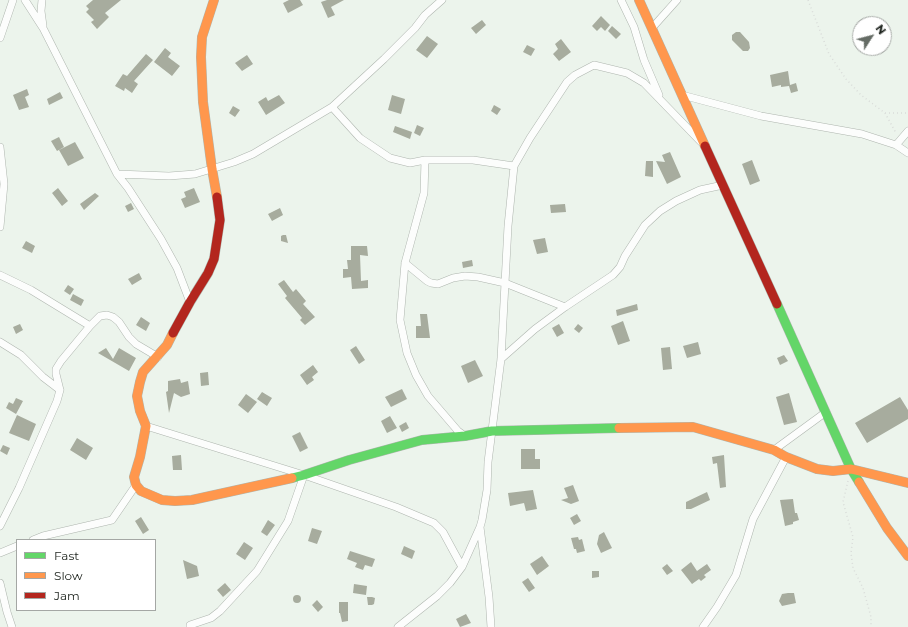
<!DOCTYPE html>
<style>
body{margin:0}
#map{position:relative;width:908px;height:627px;overflow:hidden;background:#ecf4ec;font-family:Montserrat,sans-serif}
canvas{display:block}
.legend{position:absolute;left:16px;top:539px;width:140px;height:72px;box-sizing:border-box;background:#fff;border:1px solid #a4a7a4;margin:0;padding:5px 7px;list-style:none;font-size:12px;color:#1c221c}
.legend li{display:flex;align-items:center;gap:8px;height:20px}
.legend b{width:20px;border:1px solid #a4a7a4}
.north{position:absolute;left:852px;top:16px;width:40px;height:40px;box-sizing:border-box;background:#fff;border:1px solid #a4a7a4;border-radius:50%;rotate:54deg;font-size:11px;font-weight:700;line-height:16px;text-align:center;color:#1c221c}
.north::after{content:'';display:block;margin:auto;width:14px;height:18px;background:#656c65;clip-path:polygon(50% 0,100% 100%,50% 72%,0 100%)}
</style>
<div id="map">
<canvas width="908" height="627"></canvas>
<ul class="legend">
<li><b style="height:5px;background:#63d668"></b>Fast</li>
<li><b style="height:5px;background:#ff974d"></b>Slow</li>
<li><b style="height:5px;background:#b3261e"></b>Jam</li>
</ul>
<div class="north">N</div>
</div>
<script>
const c = document.querySelector('canvas').getContext('2d');
c.lineJoin = 'round';
function fill(path, color) {
  c.fillStyle = color;
  c.fill(path, 'evenodd');
}
function toPath(rows) {
  const path = new Path2D();
  for (const r of rows) {
    if (r.length === 3) {
      path.moveTo(r[0] + r[2], r[1]);
      path.arc(r[0], r[1], r[2], 0, 2 * Math.PI);
      continue;
    }
    path.moveTo(r[0], r[1]);
    for (let i = 2; i < r.length; i += 2) path.lineTo(r[i], r[i + 1]);
  }
  return path;
}
function stroke(path, color, width, dash) {
  c.strokeStyle = color;
  c.lineWidth = width;
  c.lineCap = dash ? 'butt' : 'round';
  c.setLineDash(dash || []);
  c.stroke(path);
}
fill(toPath([
 [93,0,121,0,105,13,109,17,97,29,91,22,94,20,86,12,89,9,86,6],
 [289,0,300,0,303,5,288,13,283,3],
 [327,0,344,0,331,7,335,15,328,18,321,2],
 [601,16,610,25,605,31,601,27,597,31,592,26],
 [482,20,486,25,476,34,471,28],
 [612,26,621,34,616,39,608,31],
 [736,32,740,32,749,42,750,48,748,51,743,51,732,40,732,35],
 [427,36,438,44,427,58,416,50],
 [561,39,571,52,559,61,553,54,558,49,555,44],
 [527,45,535,49,531,56,523,52],
 [165,48,171,53,168,57,180,66,172,76,154,62],
 [146,54,153,60,134,81,138,84,132,93,125,88,124,91,115,86,123,74,127,76],
 [247,55,253,64,242,71,235,63],
 [788,71,790,85,796,83,798,91,791,93,789,86,781,87,781,85,772,87,770,75],
 [27,89,29,95,25,97,29,107,19,110,13,95],
 [60,92,63,98,49,105,47,99],
 [279,95,285,103,266,115,258,102,266,97,268,101],
 [392,95,405,99,401,114,388,110],
 [494,105,501,109,497,115,491,111],
 [233,106,240,110,235,117,229,113],
 [417,125,424,128,420,136,414,133],
 [395,126,412,132,410,139,393,132],
 [59,137,64,147,57,151,51,141],
 [75,142,84,158,68,166,59,150],
 [670,152,681,177,667,184,656,161,665,162,662,155],
 [752,160,760,181,750,185,742,164],
 [646,161,653,161,653,177,645,176],
 [58,188,68,201,62,206,52,193],
 [194,188,200,202,185,208,181,199,186,197,184,192],
 [95,193,99,196,84,210,80,204],
 [131,203,134,209,128,212,125,206],
 [565,204,566,212,551,213,550,205],
 [280,208,283,215,272,221,268,214],
 [283,235,286,235,288,243,281,241,281,236],
 [545,238,548,252,537,254,533,240],
 [26,241,35,246,32,253,22,248],
 [351,246,367,246,368,256,360,255,361,281,368,280,368,288,352,289,351,277,343,278,343,269,348,269,347,260,351,260],
 [472,260,473,266,463,268,462,262],
 [139,273,142,279,132,285,128,279],
 [284,280,293,292,296,289,306,301,303,304,315,317,305,325,300,320,302,318,285,298,287,296,278,284],
 [68,285,74,289,70,295,64,291],
 [73,294,84,300,81,306,70,300],
 [637,304,638,310,617,316,616,310],
 [420,314,427,314,430,338,416,338,416,326,421,326],
 [141,317,150,323,146,331,136,325],
 [623,321,630,341,618,345,611,326],
 [20,324,23,330,16,334,13,327],
 [559,324,564,333,557,337,552,328],
 [578,324,583,328,579,333,574,329],
 [698,342,701,354,687,358,683,346],
 [356,346,365,360,359,364,350,350],
 [670,347,672,369,663,370,661,348],
 [106,348,113,359,119,348,136,358,129,371,98,353],
 [784,355,788,361,780,365,777,358],
 [475,360,483,376,468,383,461,366],
 [313,365,318,372,312,377,314,380,307,385,300,375],
 [208,372,209,385,201,386,200,373],
 [180,379,181,383,188,381,190,394,181,397,174,393,169,413,166,392,168,391,168,381],
 [402,389,407,399,391,407,385,397],
 [262,392,272,398,267,406,257,399],
 [789,393,797,422,784,425,776,397],
 [246,394,257,402,248,413,238,405],
 [900,397,908,410,908,419,867,443,855,423],
 [16,398,23,401,16,414,6,408,9,402,13,404],
 [17,415,36,424,29,441,9,433],
 [390,416,397,428,387,433,381,421],
 [406,422,409,428,402,432,399,426],
 [300,432,308,448,300,452,292,436],
 [77,438,93,448,86,460,70,450],
 [3,445,10,448,7,455,0,451],
 [521,449,535,449,535,459,540,459,540,469,521,469],
 [181,455,182,470,173,470,172,456],
 [724,455,726,487,720,488,717,463,713,464,712,457],
 [573,485,579,501,571,504,561,500,568,498,564,488],
 [533,490,537,509,526,511,524,503,510,506,508,493],
 [707,492,710,500,691,509,686,509,686,502],
 [793,499,795,513,797,513,799,520,793,522,793,524,785,526,780,500],
 [577,514,581,521,574,525,570,518],
 [141,517,149,530,143,534,135,521],
 [268,520,275,525,267,536,261,532],
 [312,528,322,531,317,544,308,541],
 [604,532,612,548,601,553,597,544,599,535],
 [578,537,579,540,582,539,585,551,577,553,576,549,574,549,571,538],
 [244,542,253,548,245,560,236,554],
 [404,546,415,551,412,559,401,554],
 [350,551,375,559,372,567,365,565,363,570,355,567,357,563,347,559],
 [542,556,549,566,537,575,530,564],
 [183,560,197,566,199,576,187,579],
 [691,562,697,571,707,564,711,570,704,575,706,577,701,581,699,579,692,584,681,570],
 [667,564,673,571,667,575,662,568],
 [592,571,599,571,599,577,592,578],
 [528,578,535,588,529,592,522,582],
 [225,583,231,590,223,597,217,590],
 [354,584,367,586,366,595,353,593],
 [788,593,794,593,796,603,782,606,779,601,782,594],
 [297,599,4],
 [367,597,372,597,375,598,374,604,372,605,368,605],
 [317,600,323,607,318,612,312,605],
 [339,602,348,602,348,621,342,622,340,613,339,613],
 [466,614,471,623,460,627,456,619]
]), '#a7ac9e');
const street = toPath([
 [25,0,43,28,117,174,169,176,195,174,234,162,253,154,332,107,384,59,415,28,425,15,442,0],
 [42,0,41,11,43,26],
 [621,0,634,27,644,60,659,95],
 [652,28,677,0],
 [0,38,13,0],
 [682,95,761,116,862,134,896,145,908,153],
 [332,107,360,138,390,158,410,163,425,160,424,193,405,263,400,320,407,353,416,375,428,396,458,431,465,436],
 [896,145,908,131],
 [0,147,4,184,0,227],
 [425,160,473,160,514,166,530,138,567,82,575,75,594,65,627,73,644,83,701,142],
 [117,174,128,188,161,239,177,268,190,302],
 [405,263,427,281,431,283,438,284,453,278,465,276,478,277,505,283,565,307],
 [0,275,31,290,90,326,100,316,107,315,113,317,119,322,129,337,136,344,158,357],
 [0,342,21,355,43,377,60,390],
 [501,359,535,329,565,307,613,275,620,267,625,256,645,225,660,211,676,201,700,190,723,185],
 [146,426,304,475,396,507,434,523,443,532,462,567],
 [774,450,826,412],
 [0,526,19,488,57,401,60,390,56,374,56,369,61,361,90,326],
 [480,527,489,597,491,627],
 [33,540,43,536,112,520,136,485],
 [0,553,17,546],
 [0,583,7,612,12,627],
 [190,627,190,625,211,618,220,611,257,571,288,521,304,475],
 [398,627,437,596,450,583,462,567,480,527,482,520,487,490,488,462,501,359,508,226,514,166],
 [703,627,717,607,736,575,753,519,786,457]
]);
const fast = toPath([
 [777,304,851,469,859,482],
 [292,478,304,475,349,460,422,440,465,436,492,431,619,428]
]);
const slow = toPath([
 [214,0,202,37,201,57,203,102,212,169,217,197],
 [639,0,705,146],
 [173,333,167,345,143,372,140,382,137,396,140,411,146,426,140,457,134,477,136,485,141,491,162,500,175,501,192,500,292,478],
 [619,428,693,427,774,450,786,457,817,469,833,471,851,469,908,483],
 [859,482,887,528,908,556]
]);
const jam = toPath([
 [705,146,777,304],
 [173,333,190,302,208,273,214,259,220,220,217,197]
]);
stroke(street, '#aeb5ae', 8);
stroke(fast, '#aeb5ae', 10);
stroke(slow, '#aeb5ae', 10);
stroke(jam, '#aeb5ae', 10);
stroke(toPath([
 [808,0,829,54,846,79,861,95,885,113,896,133],
 [885,113,908,113],
 [848,481,843,502,853,537,851,553,853,568,863,588,871,617,871,627]
]), '#d9dcd9', 1.5, [1, 3]);
stroke(street, '#fcfdfc', 7);
stroke(fast, '#63d668', 9);
stroke(slow, '#ff974d', 9);
stroke(jam, '#b3261e', 9);
</script>
